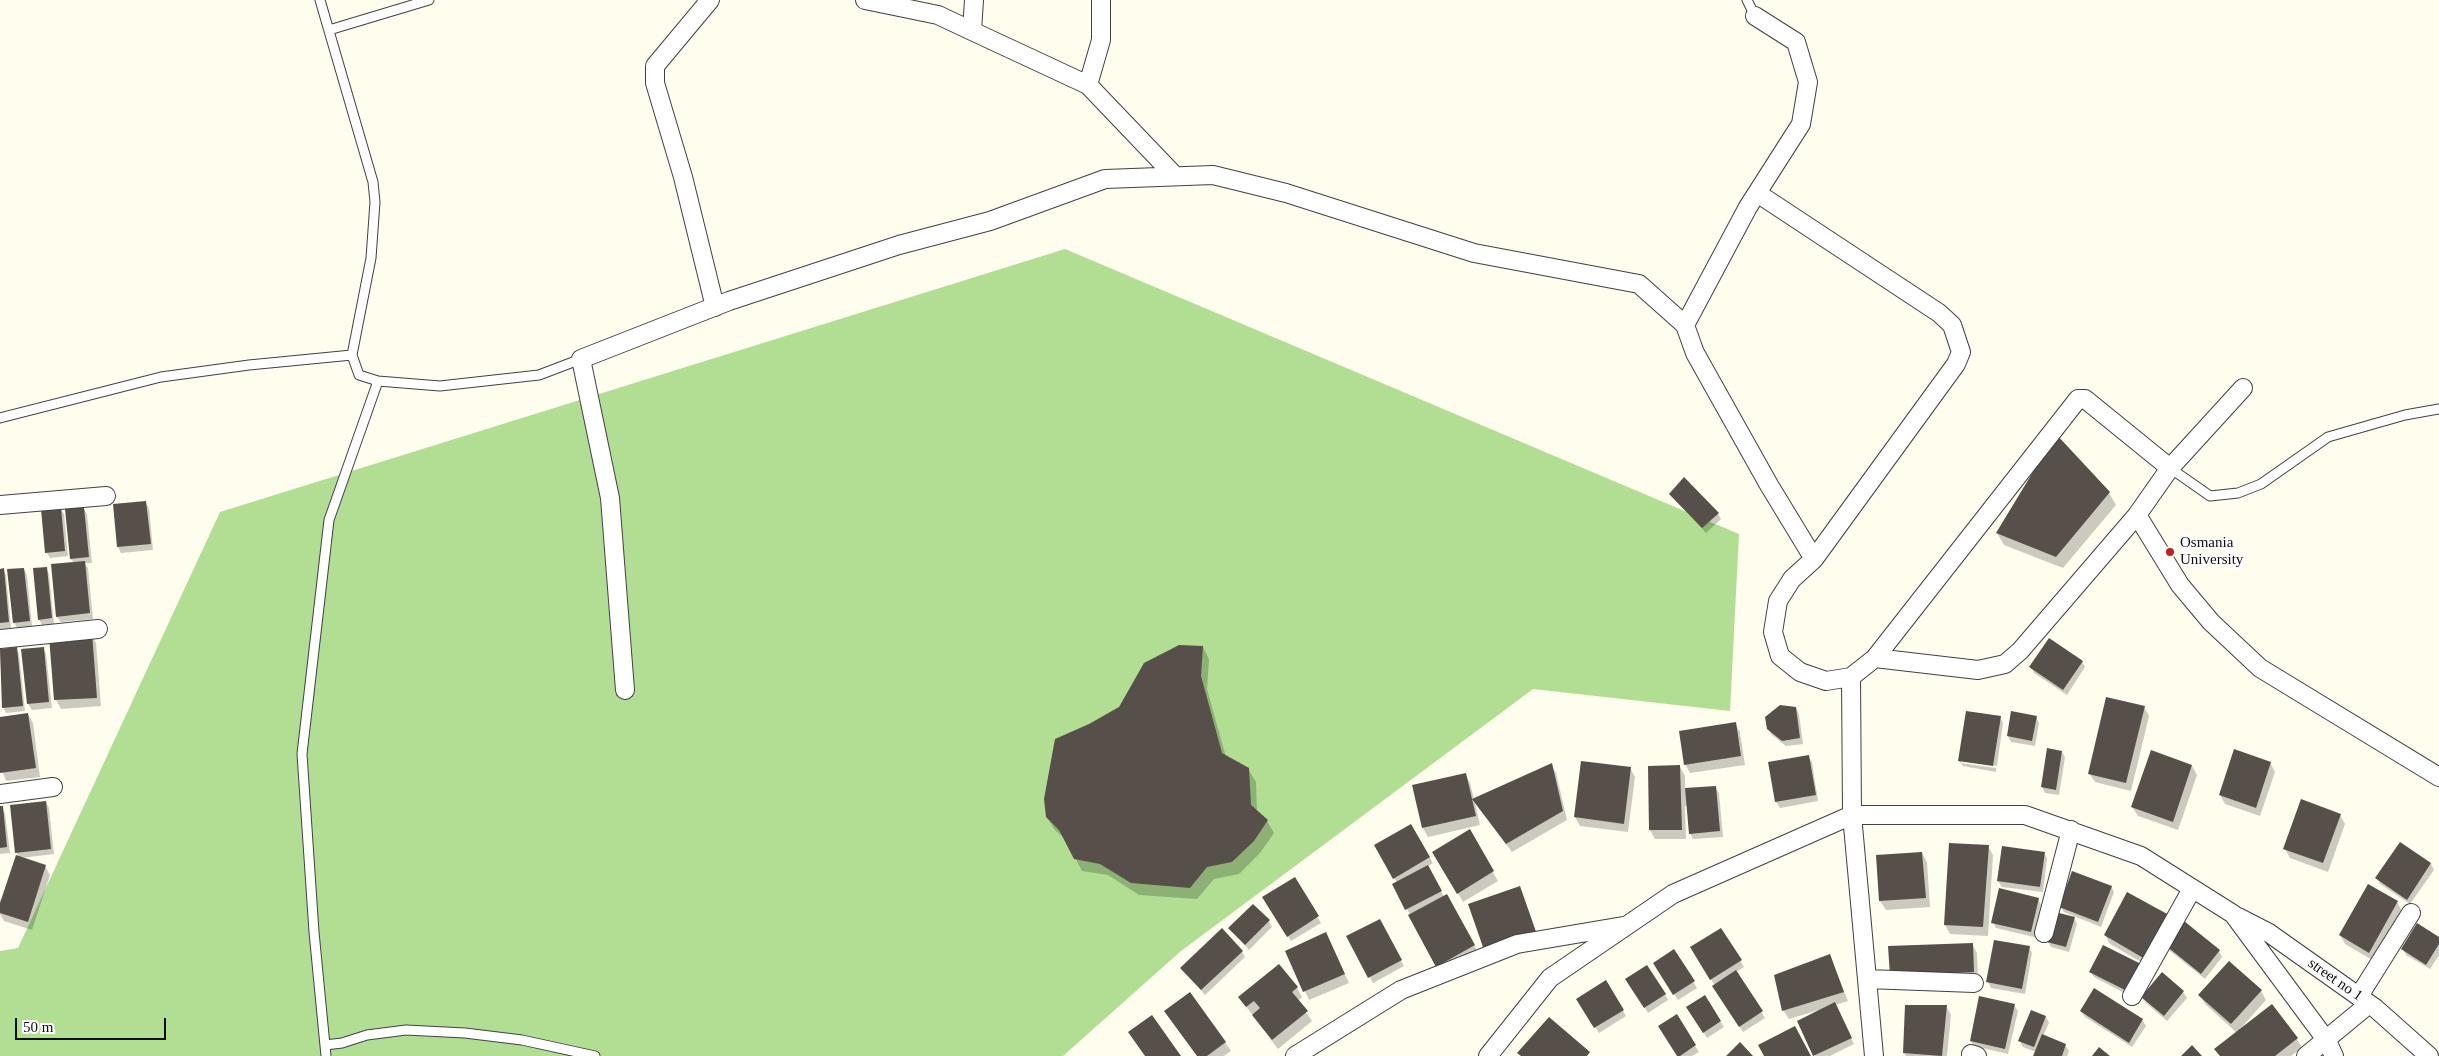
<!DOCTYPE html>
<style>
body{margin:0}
#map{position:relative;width:2439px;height:1056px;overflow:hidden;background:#fffdee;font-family:"Times New Roman",serif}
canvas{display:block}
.scale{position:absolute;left:15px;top:1018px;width:151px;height:22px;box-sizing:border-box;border:2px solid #0e0e0e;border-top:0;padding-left:6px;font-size:15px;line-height:18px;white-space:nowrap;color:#0e0e0e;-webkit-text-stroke:4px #fff;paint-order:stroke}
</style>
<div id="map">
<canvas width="2439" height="1056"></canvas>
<div class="scale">50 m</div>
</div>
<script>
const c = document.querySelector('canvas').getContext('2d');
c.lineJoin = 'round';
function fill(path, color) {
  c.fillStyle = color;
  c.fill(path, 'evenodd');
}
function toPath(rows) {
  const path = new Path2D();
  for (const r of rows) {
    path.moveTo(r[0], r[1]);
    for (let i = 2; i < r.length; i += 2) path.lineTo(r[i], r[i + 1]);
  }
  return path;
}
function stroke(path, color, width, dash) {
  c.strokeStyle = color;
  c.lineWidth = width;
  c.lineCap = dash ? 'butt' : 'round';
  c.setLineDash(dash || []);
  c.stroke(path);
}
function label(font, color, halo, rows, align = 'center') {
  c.font = font + ' "Times New Roman",serif';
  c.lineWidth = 5;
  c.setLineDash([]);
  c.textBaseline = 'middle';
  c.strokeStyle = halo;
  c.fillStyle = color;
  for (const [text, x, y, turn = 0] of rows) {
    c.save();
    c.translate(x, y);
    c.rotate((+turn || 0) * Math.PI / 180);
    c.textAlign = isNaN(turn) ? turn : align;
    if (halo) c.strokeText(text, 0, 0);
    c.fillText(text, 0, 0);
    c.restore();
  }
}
fill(toPath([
 [1065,249,1739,534,1730,711,1533,689,1181,951,1063,1056,0,1056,0,951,18,948,220,512]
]), '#b1de93');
fill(toPath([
 [2056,436,2109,493,2116,505,2063,568,2004,545,1997,533],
 [1671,494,1718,514,1721,519,1706,533],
 [145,502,149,508,153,550,121,553,118,547],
 [60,508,64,514,68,556,50,558,47,553],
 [83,508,87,514,92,563,85,563,88,568,93,619,61,622,57,617,74,563,71,559],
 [46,568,49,574,54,624,42,625,39,619],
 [24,569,27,575,32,626,17,628,14,622],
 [0,570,3,570,6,575,11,628,0,629],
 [91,634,96,643,101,706,61,709,56,700,51,637],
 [1203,647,1209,659,1207,689,1226,757,1248,769,1256,782,1257,812,1267,821,1274,833,1260,853,1239,874,1214,879,1197,899,1139,895,1108,875,1082,871,1066,840,1054,829,1047,817,1089,725,1120,707],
 [16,648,19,654,25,711,6,713,3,707,0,650],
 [43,648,46,654,52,708,32,710,28,704,23,650],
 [2082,662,2085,667,2067,695,2034,673,2031,667],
 [2144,707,2149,716,2131,791,2095,782,2089,773],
 [1796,708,1799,714,1803,744,1786,746,1772,735,1768,729],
 [28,714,33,723,40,777,6,781,0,765,0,718],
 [2000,717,2003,723,1997,766,1961,760,1961,763,1996,768,1996,772,1963,766,1959,761],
 [2036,717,2039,723,2035,746,2011,742,2008,736],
 [1735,724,1740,732,1745,765,1690,773,1685,764],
 [2062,752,2065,757,2059,795,2045,793,2042,787],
 [1808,756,1812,762,1818,801,1780,808,1776,802,1769,763],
 [2270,763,2275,772,2260,816,2225,804,2220,795],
 [1551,765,1556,773,1567,820,1512,852,1475,803,1480,825,1428,837,1423,828,1465,774,1470,783,1474,799],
 [2192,766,2197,775,2178,830,2138,816,2132,807],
 [1649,767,1680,767,1685,776,1685,790,1715,787,1719,793,1723,837,1693,839,1690,833,1687,806,1685,806,1686,839,1655,839,1650,830],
 [1630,768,1635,777,1628,832,1580,826,1575,817],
 [46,802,49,808,54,854,21,858,45,866,50,875,32,930,4,921,0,914,0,896,1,905,19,857,16,852],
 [0,807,5,813,10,853,0,854],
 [2340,815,2345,824,2328,872,2290,858,2285,849],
 [1411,825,1433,863,1428,866,1444,897,1447,895,1479,954,1442,975,1407,909,1397,883,1376,846],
 [1469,831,1498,881,1463,902,1434,852],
 [2400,843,2431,864,2434,870,2410,904,2380,884,2377,878],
 [1988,846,1993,855,1988,936,1950,934,1945,925],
 [1922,853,1927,862,1930,907,1886,910,1880,901,1877,857],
 [2044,853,2047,858,2043,892,2002,887,1998,881],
 [1294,879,1321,923,1291,941,1264,897],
 [2111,886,2114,892,2101,927,2064,912,2060,906],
 [1520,887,1540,942,1486,950],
 [2128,894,2150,967,2110,944,2105,935],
 [2038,899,2041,905,2034,937,1996,928,1993,922],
 [2397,902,2402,911,2374,961,2345,944,2340,935],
 [2074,918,2077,924,2069,952,2051,947,2048,942],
 [1379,920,1404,966,1373,983,1348,937],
 [1269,921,1272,927,1249,950,1230,928],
 [1721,929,1744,967,1736,972,1765,1018,1743,1032,1692,948],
 [1326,934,1349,983,1309,1000,1286,951],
 [2439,938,2439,955,2430,969,2406,955,2403,949],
 [1972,944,1977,953,1978,981,1896,984],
 [2104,946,2130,996,2094,977,2091,972],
 [2166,946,2219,951,2222,957,2205,979,2170,951],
 [2029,948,2032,953,2025,994,1991,988,1988,982],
 [1674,950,1697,988,1678,1000,1654,963],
 [1242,952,1245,957,1205,995,1182,968],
 [1830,956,1848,1001,1835,1005,1854,1044,1830,1056,1815,1056,1798,1021,1819,1010,1789,1019,1783,1010],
 [1279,966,1297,988,1302,997,1298,1001,1312,1021,1278,1049,1239,997],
 [2162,974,2183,992,2187,998,2167,1021,2146,1003,2142,997],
 [1606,981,1626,1016,1599,1033,1578,999],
 [1630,985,1665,994,1668,1000,1648,1013],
 [2095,990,2142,1020,2146,1026,2132,1047,2085,1017,2081,1011],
 [2261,991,2266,1000,2242,1027,2297,1039,2302,1048,2291,1056,2220,1056,2216,1049,2237,1033,2205,1004,2200,995],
 [1704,997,1724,1027,1707,1038,1688,1008],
 [2014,1005,2018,1011,2008,1054,1974,1046,1971,1041],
 [1946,1006,1951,1015,1947,1056,1906,1056,1904,1053],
 [2031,1012,2046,1017,2049,1023,2043,1036,2065,1045,2069,1051,2067,1056,2035,1056,2036,1052,2023,1047,2020,1041],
 [1676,1016,1699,1052,1692,1056,1678,1056],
 [1225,1042,1231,1051,1224,1056,1197,1056]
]), '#0003');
fill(toPath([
 [2056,434,2110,492,2056,557,1996,533],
 [1684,477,1719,513,1702,528,1669,494],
 [146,501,151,544,117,547,113,504],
 [61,507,65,551,45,553,41,509],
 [84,507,89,557,70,559,65,509],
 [85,561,90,613,56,617,51,564],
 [47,567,52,618,38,620,33,568],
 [4,568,9,622,0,623,0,569],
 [24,568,30,621,13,623,7,569],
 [92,633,97,698,54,700,49,636],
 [2049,638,2083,661,2063,690,2029,667],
 [1179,645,1203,646,1201,676,1222,753,1249,768,1251,805,1268,820,1254,841,1232,862,1207,867,1190,888,1131,883,1100,864,1074,859,1059,830,1046,817,1044,799,1055,739,1089,724,1119,707,1144,663],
 [17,647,23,706,2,708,0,649],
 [44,647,49,702,27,704,21,649],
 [2106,697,2145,706,2126,783,2088,774],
 [1780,705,1796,707,1800,738,1782,741,1767,729,1765,717],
 [1966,711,2001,716,1993,766,1958,761],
 [2011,711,2037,716,2032,741,2007,736],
 [28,713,36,768,0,773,0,717],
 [1736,722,1741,756,1684,765,1679,731],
 [2047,748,2062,751,2056,790,2041,787],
 [2234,749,2271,762,2256,808,2219,795],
 [2151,750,2192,765,2173,822,2131,807],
 [1809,755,1816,795,1775,802,1768,762],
 [1581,761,1631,767,1624,824,1574,817],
 [1552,763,1563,811,1506,844,1472,799],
 [1680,765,1682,830,1649,830,1648,766],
 [1466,773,1476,816,1422,828,1412,785],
 [1716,786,1720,831,1689,834,1685,788],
 [2301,799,2341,814,2323,863,2283,849],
 [46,801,51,849,15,853,10,805],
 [0,806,3,806,7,847,0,848],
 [1411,824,1430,857,1393,879,1374,845],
 [1470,829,1494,871,1457,894,1432,852],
 [2400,842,2431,863,2407,900,2375,878],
 [1949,843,1989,845,1983,927,1944,925],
 [2002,846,2045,852,2040,887,1997,881],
 [1922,852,1926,898,1879,901,1876,855],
 [16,855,46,865,28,922,0,913,0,903],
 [1428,865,1442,891,1405,910,1392,884],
 [2072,871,2112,886,2098,922,2059,907],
 [1295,877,1319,916,1287,937,1262,897],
 [2368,884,2398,901,2369,953,2339,935],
 [1520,886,1536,932,1484,950,1468,904],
 [1999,888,2039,898,2031,932,1991,923],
 [2127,892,2169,915,2145,959,2104,935],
 [1447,894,1475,945,1436,967,1408,915],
 [1253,904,1270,920,1245,945,1228,928],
 [2055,912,2075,917,2066,947,2047,942],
 [1380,919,1402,960,1368,978,1346,936],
 [2184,921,2220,950,2201,974,2165,945],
 [2417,923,2439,937,2439,944,2426,965,2401,949],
 [1222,928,1243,951,1201,990,1180,968],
 [1721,928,1742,960,1710,980,1690,947],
 [1326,932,1345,974,1303,992,1285,951],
 [1994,940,2030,946,2022,989,1986,982],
 [1973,943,1974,972,1890,976,1888,946],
 [2103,945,2141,964,2127,991,2089,972],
 [1674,949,1695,981,1673,995,1653,963],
 [1830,954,1844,992,1782,1011,1774,975],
 [2229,961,2262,990,2231,1024,2198,995],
 [1279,964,1298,987,1292,992,1308,1011,1272,1040,1252,1015,1260,1008,1254,1001,1246,1007,1238,997],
 [1647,965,1666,994,1644,1008,1625,979],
 [1736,970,1763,1011,1739,1027,1712,986],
 [2162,972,2184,991,2164,1016,2141,997],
 [1606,980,1624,1010,1594,1028,1576,999],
 [2094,988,2143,1019,2129,1043,2080,1011],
 [1190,992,1226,1042,1207,1056,1197,1056,1164,1011],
 [1705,995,1721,1021,1703,1033,1686,1007],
 [1979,996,2015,1004,2005,1049,1970,1041],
 [1835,1002,1852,1038,1813,1056,1797,1021],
 [2272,1004,2298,1038,2275,1056,2220,1056,2214,1049],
 [1905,1005,1947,1005,1942,1056,1903,1053],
 [2031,1010,2046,1016,2034,1047,2018,1041],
 [1677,1014,1696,1045,1680,1056,1677,1056,1658,1026],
 [1152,1015,1181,1056,1145,1056,1128,1032],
 [1549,1017,1590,1052,1587,1056,1521,1056,1517,1053],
 [1795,1026,1811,1056,1764,1056,1758,1045],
 [2042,1034,2066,1044,2062,1056,2033,1056],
 [1740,1042,1753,1056,1726,1056],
 [2192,1045,2202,1056,2181,1056],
 [2099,1047,2110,1056,2092,1056]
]), '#574f49');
const lane = toPath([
 [320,0,373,182,375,202,371,258,352,355,359,375,378,381,440,386,539,375,581,359],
 [1747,0,1755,16],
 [329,30,429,0],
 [0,418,161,377,249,365,352,355],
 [2170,468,2210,496,2238,493,2261,484,2328,437,2405,415,2439,409],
 [325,1045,342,1043,367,1035,406,1030,465,1033,522,1040,595,1056],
 [326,1056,314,932,302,754,329,520,378,381]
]);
const street = toPath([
 [710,0,655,66,655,83,683,177,715,307],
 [865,0,938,15,972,31,974,0],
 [1101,0,1101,40,1088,85,1175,176],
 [972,31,1088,85],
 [1757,193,1939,313,1952,325,1961,352,1956,364,1814,559],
 [1685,325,1748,207,1801,124,1808,82,1796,42,1755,16],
 [2243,388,2170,468,2137,515,2180,585,2211,622,2260,668,2439,777],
 [0,505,106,496],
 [0,639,98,629],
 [1875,658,1978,670,2005,664,2020,651,2137,515],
 [1851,677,1875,658,2078,399,2085,399,2170,468],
 [625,690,610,498,581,359,729,301,899,245,990,221,1105,179,1213,175,1286,193,1474,253,1639,284,1685,325,1695,353,1769,485,1814,559,1792,579,1778,601,1773,632,1780,656,1800,672,1826,681,1851,677,1852,815,1874,1056],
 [0,794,53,787],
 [2238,917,2269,933,2375,1008,2429,1056],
 [2044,933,2071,830],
 [1867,979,1974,983],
 [2132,996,2192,889],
 [2359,996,2411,913],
 [1971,1054,1977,1056],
 [1295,1056,1401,990,1517,944,1623,926],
 [1488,1056,1550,978,1673,894,1852,815,2025,815,2141,856,2233,914,2327,1041,2334,1056],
 [2306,1056,2369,1004]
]);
stroke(lane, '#414141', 11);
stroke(street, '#414141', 20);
stroke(lane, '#fff', 9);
stroke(street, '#fff', 18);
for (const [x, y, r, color] of [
 [2170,552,5,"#c71d1c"]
]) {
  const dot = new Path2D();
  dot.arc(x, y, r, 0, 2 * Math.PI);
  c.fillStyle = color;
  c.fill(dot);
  stroke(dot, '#fff', 2);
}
label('15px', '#0e0e0e', '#fff', [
 ["Osmania",2180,543],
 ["University",2180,560]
], 'left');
label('15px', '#0e0e0e', '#fff', [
 ["street no 1",2335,980,35]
]);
</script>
